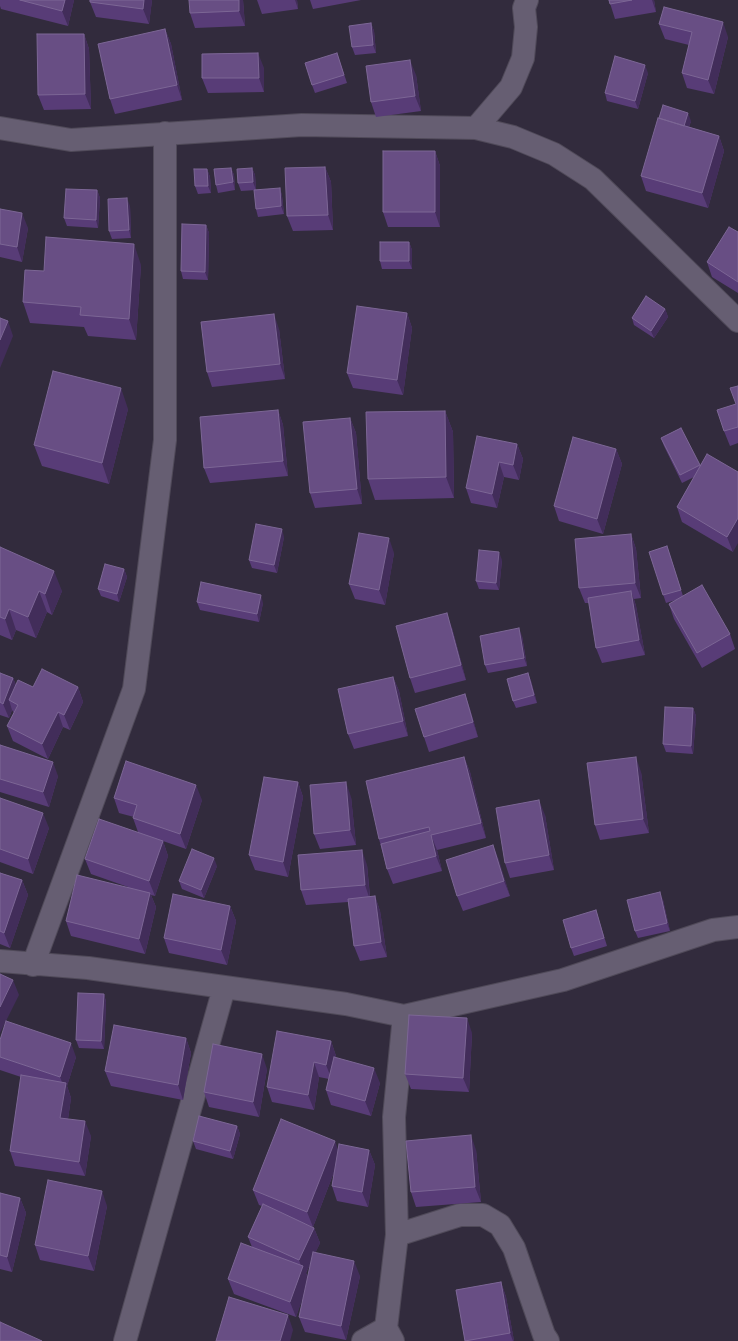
<!DOCTYPE html>
<style>
body{margin:0}
canvas{display:block;background:#322b3d}
</style>
<canvas width="738" height="1341"></canvas>
<script>
const c = document.querySelector('canvas').getContext('2d');
c.lineJoin = 'round';
function toPath(rows) {
  const path = new Path2D();
  for (const r of rows) {
    path.moveTo(r[0], r[1]);
    for (let i = 2; i < r.length; i += 2) path.lineTo(r[i], r[i + 1]);
  }
  return path;
}
function stroke(path, color, width, dash) {
  c.strokeStyle = color;
  c.lineWidth = width;
  c.lineCap = dash ? 'butt' : 'round';
  c.setLineDash(dash || []);
  c.stroke(path);
}
function fill(path, color) {
  c.fillStyle = color;
  c.fill(path, 'evenodd');
}
const minor = toPath([
 [0,128,71,140,302,125,476,128,513,137,554,154,593,179,738,321],
 [476,128,511,87,523,58,526,27,524,8,527,0],
 [0,961,88,968,346,1004,404,1016,563,980,713,930,738,927],
 [33,965,134,689,165,440,165,133],
 [397,1235,460,1215,483,1215,500,1225,514,1248,544,1335,548,1341],
 [125,1341,224,988],
 [363,1341,386,1328],
 [393,1341,386,1328,397,1235,394,1117,404,1016]
]);
stroke(minor, '#504a59', 24);
stroke(minor, '#665e72', 22);
fill(toPath([
 [0,0,74,0,68,26,1,9,0,6],
 [90,0,152,0,149,24,96,17,90,2],
 [243,0,245,26,195,28,190,13],
 [257,0,297,0,298,9,262,14],
 [310,0,361,0,313,9],
 [609,0,654,0,656,12,615,19],
 [371,23,374,31,376,53,355,55,352,47],
 [659,24,728,37,714,94,687,88,682,73,689,45,665,39],
 [165,29,171,44,182,100,115,114,110,99],
 [84,34,89,49,91,109,44,110,38,95],
 [337,53,347,83,315,93,312,85],
 [264,68,264,92,208,93,202,78],
 [648,73,638,109,607,101,605,93],
 [416,75,421,111,376,117,371,102],
 [691,121,689,127,719,136,724,151,708,208,646,191,641,176],
 [435,151,440,166,440,227,388,227,383,212],
 [325,167,331,182,333,230,293,231,287,216],
 [231,168,234,175,235,190,218,193,216,185],
 [252,168,255,175,256,190,241,191,238,183],
 [207,169,210,177,211,193,198,194,195,186],
 [280,188,282,196,284,214,258,217,256,209],
 [97,190,100,198,98,228,67,226,64,218],
 [130,206,131,238,112,239,109,231],
 [0,209,28,228,22,262,0,257],
 [206,225,209,233,208,280,183,279,181,271],
 [738,232,738,293,712,277,707,262],
 [409,242,412,250,412,269,382,269,380,261],
 [141,265,136,340,88,336,84,327,30,323,23,302,44,271],
 [665,309,668,317,654,338,634,325,632,318],
 [407,313,412,328,403,395,353,388,347,373],
 [279,329,285,379,212,387,207,372],
 [738,386,738,443,730,446,724,431,736,404],
 [128,409,109,484,42,466,34,445],
 [278,410,283,425,288,476,210,483,204,468],
 [445,411,453,432,454,498,375,500,368,479],
 [350,418,356,433,362,504,315,508,310,493],
 [681,428,700,466,707,454,733,552,682,522,677,507,694,477,682,483,664,446,661,438],
 [517,444,523,459,519,480,504,477,497,508,471,503,466,488],
 [616,449,622,464,603,534,559,521,554,506],
 [631,534,636,549,641,598,634,599,636,606,645,655,602,663,596,648,589,603,585,603,579,588],
 [284,537,277,573,252,568,249,560],
 [667,546,683,596,730,634,735,649,702,668,674,619,669,604,676,600,666,603,649,552],
 [0,547,62,591,52,615,47,612,36,638,16,630,12,640,0,635],
 [394,553,385,605,355,599,349,584],
 [502,560,499,590,479,589,476,581],
 [124,569,127,577,119,602,101,596,98,589],
 [197,602,263,603,259,622,200,610],
 [452,628,466,680,415,693,410,678],
 [522,636,527,666,488,673,485,665],
 [0,673,13,678,16,685,33,687,78,687,83,702,70,730,63,727,48,759,13,741,7,726,14,713,12,710,9,718,0,715],
 [528,673,531,681,537,703,516,708,513,701],
 [393,677,399,691,408,736,354,749,348,734],
 [465,694,470,709,478,737,429,752,424,737],
 [693,708,696,716,693,754,666,752,663,744],
 [0,745,58,776,49,807,0,792],
 [464,757,470,772,486,838,437,850,442,871,393,884,387,869,379,839],
 [641,772,649,833,600,840,595,825],
 [298,782,303,797,288,877,255,870,249,855],
 [351,797,356,845,320,849,314,834],
 [0,798,49,828,33,874,0,862],
 [114,798,202,800,186,849,163,841,168,856,155,896,151,895,156,907,145,954,71,936,66,921,128,887,91,874,85,859,138,832,133,818,134,817,119,813],
 [545,815,554,870,510,878,505,863],
 [493,845,510,896,463,911,457,896],
 [367,865,370,896,375,896,380,911,387,957,360,961,354,946,348,902,306,905,301,890],
 [217,866,204,898,182,889,179,881],
 [0,873,22,880,28,895,10,948,0,944],
 [663,900,670,931,638,938,635,931],
 [230,906,236,921,227,965,169,953,164,938],
 [596,910,607,946,574,956,571,948],
 [104,994,106,1002,104,1049,79,1048,76,1040],
 [472,1033,469,1092,411,1089,405,1074],
 [186,1038,191,1053,183,1100,111,1086,105,1071],
 [0,1040,76,1057,67,1086,71,1098,68,1119,91,1136,85,1176,15,1166,10,1151,21,1077,0,1070],
 [331,1041,336,1056,336,1058,380,1083,371,1116,331,1105,326,1090,329,1079,319,1077,314,1110,272,1102,267,1087],
 [267,1069,259,1117,209,1107,204,1092],
 [237,1126,240,1134,233,1159,196,1149,193,1141],
 [338,1149,369,1150,375,1165,368,1207,337,1201,332,1186,334,1172,313,1227,304,1223,314,1228,320,1243,315,1253,360,1276,346,1340,305,1332,299,1317,304,1293,296,1317,234,1294,228,1279,252,1247,248,1237,262,1206,259,1205,253,1190],
 [311,1262,308,1277,306,1273],
 [476,1150,481,1202,416,1207,411,1192],
 [0,1193,20,1198,26,1213,12,1272,0,1269],
 [107,1206,94,1271,40,1260,35,1245],
 [501,1282,506,1297,514,1341,465,1341,456,1290]
]), '#583c77');
fill(toPath([
 [65,0,74,0,68,26,62,11],
 [144,0,152,0,149,24,143,9],
 [239,0,243,0,245,26,239,11],
 [295,0,297,0,298,9],
 [652,0,654,0,656,12],
 [723,22,728,37,714,94,708,80],
 [371,23,374,31,376,53,373,45],
 [165,29,171,44,182,100,177,85],
 [84,34,89,49,91,109,85,94],
 [258,53,264,68,264,92,259,78],
 [410,60,416,75,421,111,415,96],
 [645,65,648,73,638,109,635,101],
 [688,113,691,121,686,136,683,128],
 [719,136,724,151,708,208,702,193],
 [435,151,440,166,440,227,435,212],
 [325,167,331,182,333,230,328,215],
 [231,168,234,175,235,190,233,182],
 [252,168,255,175,256,190,253,182],
 [207,169,210,177,211,193,208,186],
 [280,188,282,196,284,214,281,206],
 [97,190,100,198,98,228,96,220],
 [127,198,130,206,131,238,129,230],
 [22,213,28,228,22,262,17,247],
 [206,225,209,233,208,280,205,272],
 [409,242,412,250,412,269,409,261],
 [134,244,141,265,136,340,129,319],
 [665,309,668,317,654,338,651,331],
 [407,313,412,328,403,395,397,380],
 [274,314,279,329,285,379,280,364],
 [8,321,13,336,0,368,0,340],
 [121,388,128,409,109,484,102,463],
 [278,410,283,425,288,476,283,461],
 [445,411,453,432,454,498,446,477],
 [350,418,356,433,362,504,357,489],
 [517,444,523,459,519,480,513,465],
 [616,449,622,464,603,534,597,519],
 [499,462,504,477,497,508,492,494],
 [738,518,738,543,733,552,727,537],
 [282,529,284,537,277,573,274,565],
 [631,534,636,549,641,598,635,583],
 [389,538,394,553,385,605,379,590],
 [499,552,502,560,499,590,496,583],
 [124,569,127,577,119,602,117,594],
 [54,571,62,591,52,615,45,594],
 [39,591,47,612,36,638,28,617],
 [631,591,636,606,645,655,639,640],
 [261,595,263,603,259,622,257,614],
 [9,609,16,630,12,640,5,619],
 [447,613,452,628,466,680,461,665],
 [519,628,522,636,527,666,524,658],
 [528,673,531,681,537,703,534,695],
 [393,677,399,691,408,736,403,721],
 [13,678,19,693,9,700,12,710,9,718,3,704],
 [78,687,83,702,70,730,64,715],
 [465,694,470,709,478,737,473,722],
 [693,708,696,716,693,754,691,746],
 [58,712,63,727,48,759,42,744],
 [464,757,470,772,486,838,481,823],
 [636,757,641,772,649,833,643,819],
 [53,762,58,776,49,807,43,792],
 [298,782,303,797,288,877,283,862],
 [346,782,351,797,356,845,350,830],
 [196,785,202,800,186,849,180,834],
 [539,800,545,815,554,870,549,855],
 [43,813,49,828,33,874,28,859],
 [431,835,437,850,442,871,436,856],
 [163,841,168,856,155,896,149,881],
 [493,845,499,860,510,896,504,881],
 [362,850,367,865,370,900,365,885],
 [214,858,217,866,204,898,201,890],
 [22,880,28,895,10,948,4,933],
 [660,892,663,900,670,931,667,923],
 [150,893,156,907,145,954,139,939],
 [375,896,380,911,387,957,381,942],
 [230,906,236,921,227,965,221,950],
 [13,980,19,995,0,1033,0,1007],
 [104,994,106,1002,104,1049,101,1041],
 [467,1018,472,1033,469,1092,463,1078],
 [186,1038,191,1053,183,1100,178,1085],
 [331,1041,336,1056,332,1080,326,1065],
 [71,1043,76,1057,67,1086,71,1098,66,1133,60,1118,65,1090,60,1077],
 [262,1054,267,1069,259,1117,253,1102],
 [314,1062,319,1077,314,1110,308,1095],
 [374,1068,380,1083,371,1116,365,1101],
 [85,1121,91,1136,85,1176,79,1162],
 [237,1126,240,1134,233,1159,230,1151],
 [471,1135,476,1150,481,1202,475,1187],
 [335,1141,340,1156,313,1227,307,1212],
 [369,1150,375,1165,368,1207,362,1192],
 [102,1191,107,1206,94,1271,88,1256],
 [20,1198,26,1213,12,1272,7,1257],
 [314,1228,320,1243,306,1273,309,1281,296,1317,290,1302,302,1269,299,1260],
 [354,1261,360,1276,346,1340,341,1326],
 [501,1282,506,1297,514,1341,513,1341,510,1333],
 [288,1315,293,1330,290,1341,280,1341]
]), '#422d5a');
const building = toPath([
 [20,0,65,0,62,11,20,0],
 [90,0,144,0,143,9,90,2,90,0],
 [189,0,239,0,239,11,190,13,189,0],
 [609,0,632,0,610,4,609,0],
 [664,7,723,22,708,80,682,73,692,32,659,24,664,7],
 [371,23,373,45,352,47,349,26,371,23],
 [165,29,177,85,110,99,98,44,165,29],
 [37,34,84,34,85,94,38,95,37,34],
 [258,53,259,78,202,78,202,54,258,53],
 [337,53,344,75,312,85,305,63,337,53],
 [615,56,645,65,635,101,605,93,615,56],
 [410,60,415,96,371,102,366,66,410,60],
 [663,105,688,113,684,126,659,118,663,105],
 [658,118,719,136,702,193,641,176,658,118],
 [383,151,435,151,435,212,383,212,383,151],
 [325,167,328,215,287,216,285,168,325,167],
 [231,168,233,182,216,185,214,169,231,168],
 [252,168,253,182,238,183,237,169,252,168],
 [194,169,207,169,208,186,195,186,194,169],
 [280,188,281,206,256,209,254,190,280,188],
 [66,189,97,190,96,220,64,218,66,189],
 [127,198,129,230,109,231,108,199,127,198],
 [0,209,22,213,17,247,0,244,0,209],
 [182,224,206,225,205,272,181,271,182,224],
 [729,227,738,232,738,282,707,262,729,227],
 [46,237,134,244,129,319,80,315,81,307,23,302,25,270,44,271,46,237],
 [380,242,409,242,409,261,380,261,380,242],
 [646,296,665,309,651,331,632,318,646,296],
 [357,306,407,313,397,380,347,373,357,306],
 [274,314,280,364,207,372,201,322,274,314],
 [0,318,8,321,0,340,0,318],
 [53,371,121,388,102,463,34,445,53,371],
 [738,386,738,427,724,431,717,410,736,404,730,388,738,386],
 [278,410,283,461,204,468,200,417,278,410],
 [445,411,446,477,368,479,366,412,445,411],
 [350,418,357,489,310,493,303,422,350,418],
 [681,428,700,465,680,475,661,438,681,428],
 [477,436,517,444,513,465,499,462,492,494,466,488,477,436],
 [573,437,616,449,597,519,554,506,573,437],
 [707,454,738,472,738,518,727,537,677,507,707,454],
 [256,524,282,529,274,565,249,560,256,524],
 [359,533,389,538,379,590,349,584,359,533],
 [631,534,635,583,579,588,575,539,631,534],
 [667,546,681,590,663,595,649,552,667,546],
 [0,547,54,571,45,594,39,591,28,617,9,609,5,619,0,617,0,547],
 [479,550,499,552,496,583,476,581,479,550],
 [105,564,124,569,117,594,98,589,105,564],
 [201,582,261,595,257,614,197,602,201,582],
 [702,585,730,634,697,653,669,604,702,585],
 [631,591,639,640,596,648,588,598,631,591],
 [447,613,461,665,410,678,396,626,447,613],
 [519,628,524,658,485,665,480,636,519,628],
 [42,669,78,687,64,715,58,712,42,744,7,726,18,705,9,700,18,680,33,687,42,669],
 [0,673,13,678,3,704,0,702,0,673],
 [528,673,534,695,513,701,507,679,528,673],
 [393,677,403,721,348,734,338,689,393,677],
 [465,694,473,722,424,737,415,709,465,694],
 [665,707,693,708,691,746,663,744,665,707],
 [0,745,53,762,43,792,0,779,0,745],
 [464,757,481,823,431,835,436,856,387,869,381,844,430,831,429,827,379,839,366,781,464,757],
 [636,757,643,819,595,825,587,763,636,757],
 [126,761,196,785,180,834,133,818,137,805,114,798,126,761],
 [264,777,298,782,283,862,249,855,264,777],
 [346,782,350,830,314,834,310,785,346,782],
 [0,798,43,813,28,859,0,849,0,798],
 [539,800,549,855,505,863,496,808,539,800],
 [99,819,163,841,149,881,85,859,99,819],
 [493,845,504,881,457,896,446,860,493,845],
 [192,849,214,858,201,890,179,881,192,849],
 [362,850,365,885,301,890,298,855,362,850],
 [0,873,22,880,4,933,0,931,0,873],
 [77,875,150,893,139,939,66,921,77,875],
 [660,892,667,923,635,931,627,900,660,892],
 [173,894,230,906,221,950,164,938,173,894],
 [375,896,381,942,354,946,348,899,375,896],
 [596,910,604,938,571,948,563,920,596,910],
 [0,974,13,980,0,1007,0,974],
 [78,993,104,994,101,1041,76,1040,78,993],
 [409,1015,467,1018,463,1078,405,1074,409,1015],
 [6,1021,71,1043,60,1077,0,1057,0,1040,6,1021],
 [114,1025,186,1038,178,1085,105,1071,114,1025],
 [277,1031,331,1041,326,1065,314,1062,308,1095,267,1087,277,1031],
 [213,1044,262,1054,253,1102,204,1092,213,1044],
 [334,1057,374,1068,365,1101,326,1090,334,1057],
 [21,1075,66,1083,60,1118,85,1121,79,1162,10,1151,21,1075],
 [199,1116,237,1126,230,1151,193,1141,199,1116],
 [281,1119,335,1141,307,1212,253,1190,281,1119],
 [471,1135,475,1187,411,1192,406,1141,471,1135],
 [339,1144,369,1150,362,1192,332,1186,339,1144],
 [48,1180,102,1191,88,1256,35,1245,48,1180],
 [0,1193,20,1198,7,1257,0,1255,0,1193],
 [263,1204,314,1228,299,1260,248,1237,263,1204],
 [241,1243,303,1266,290,1302,228,1279,241,1243],
 [313,1252,354,1261,341,1326,299,1317,313,1252],
 [501,1282,510,1333,465,1341,456,1290,501,1282],
 [229,1297,288,1315,280,1341,216,1341,229,1297],
 [0,1322,42,1341,0,1341,0,1322]
]);
fill(building, '#684e84');
stroke(building, '#7c6695', 1);
</script>
